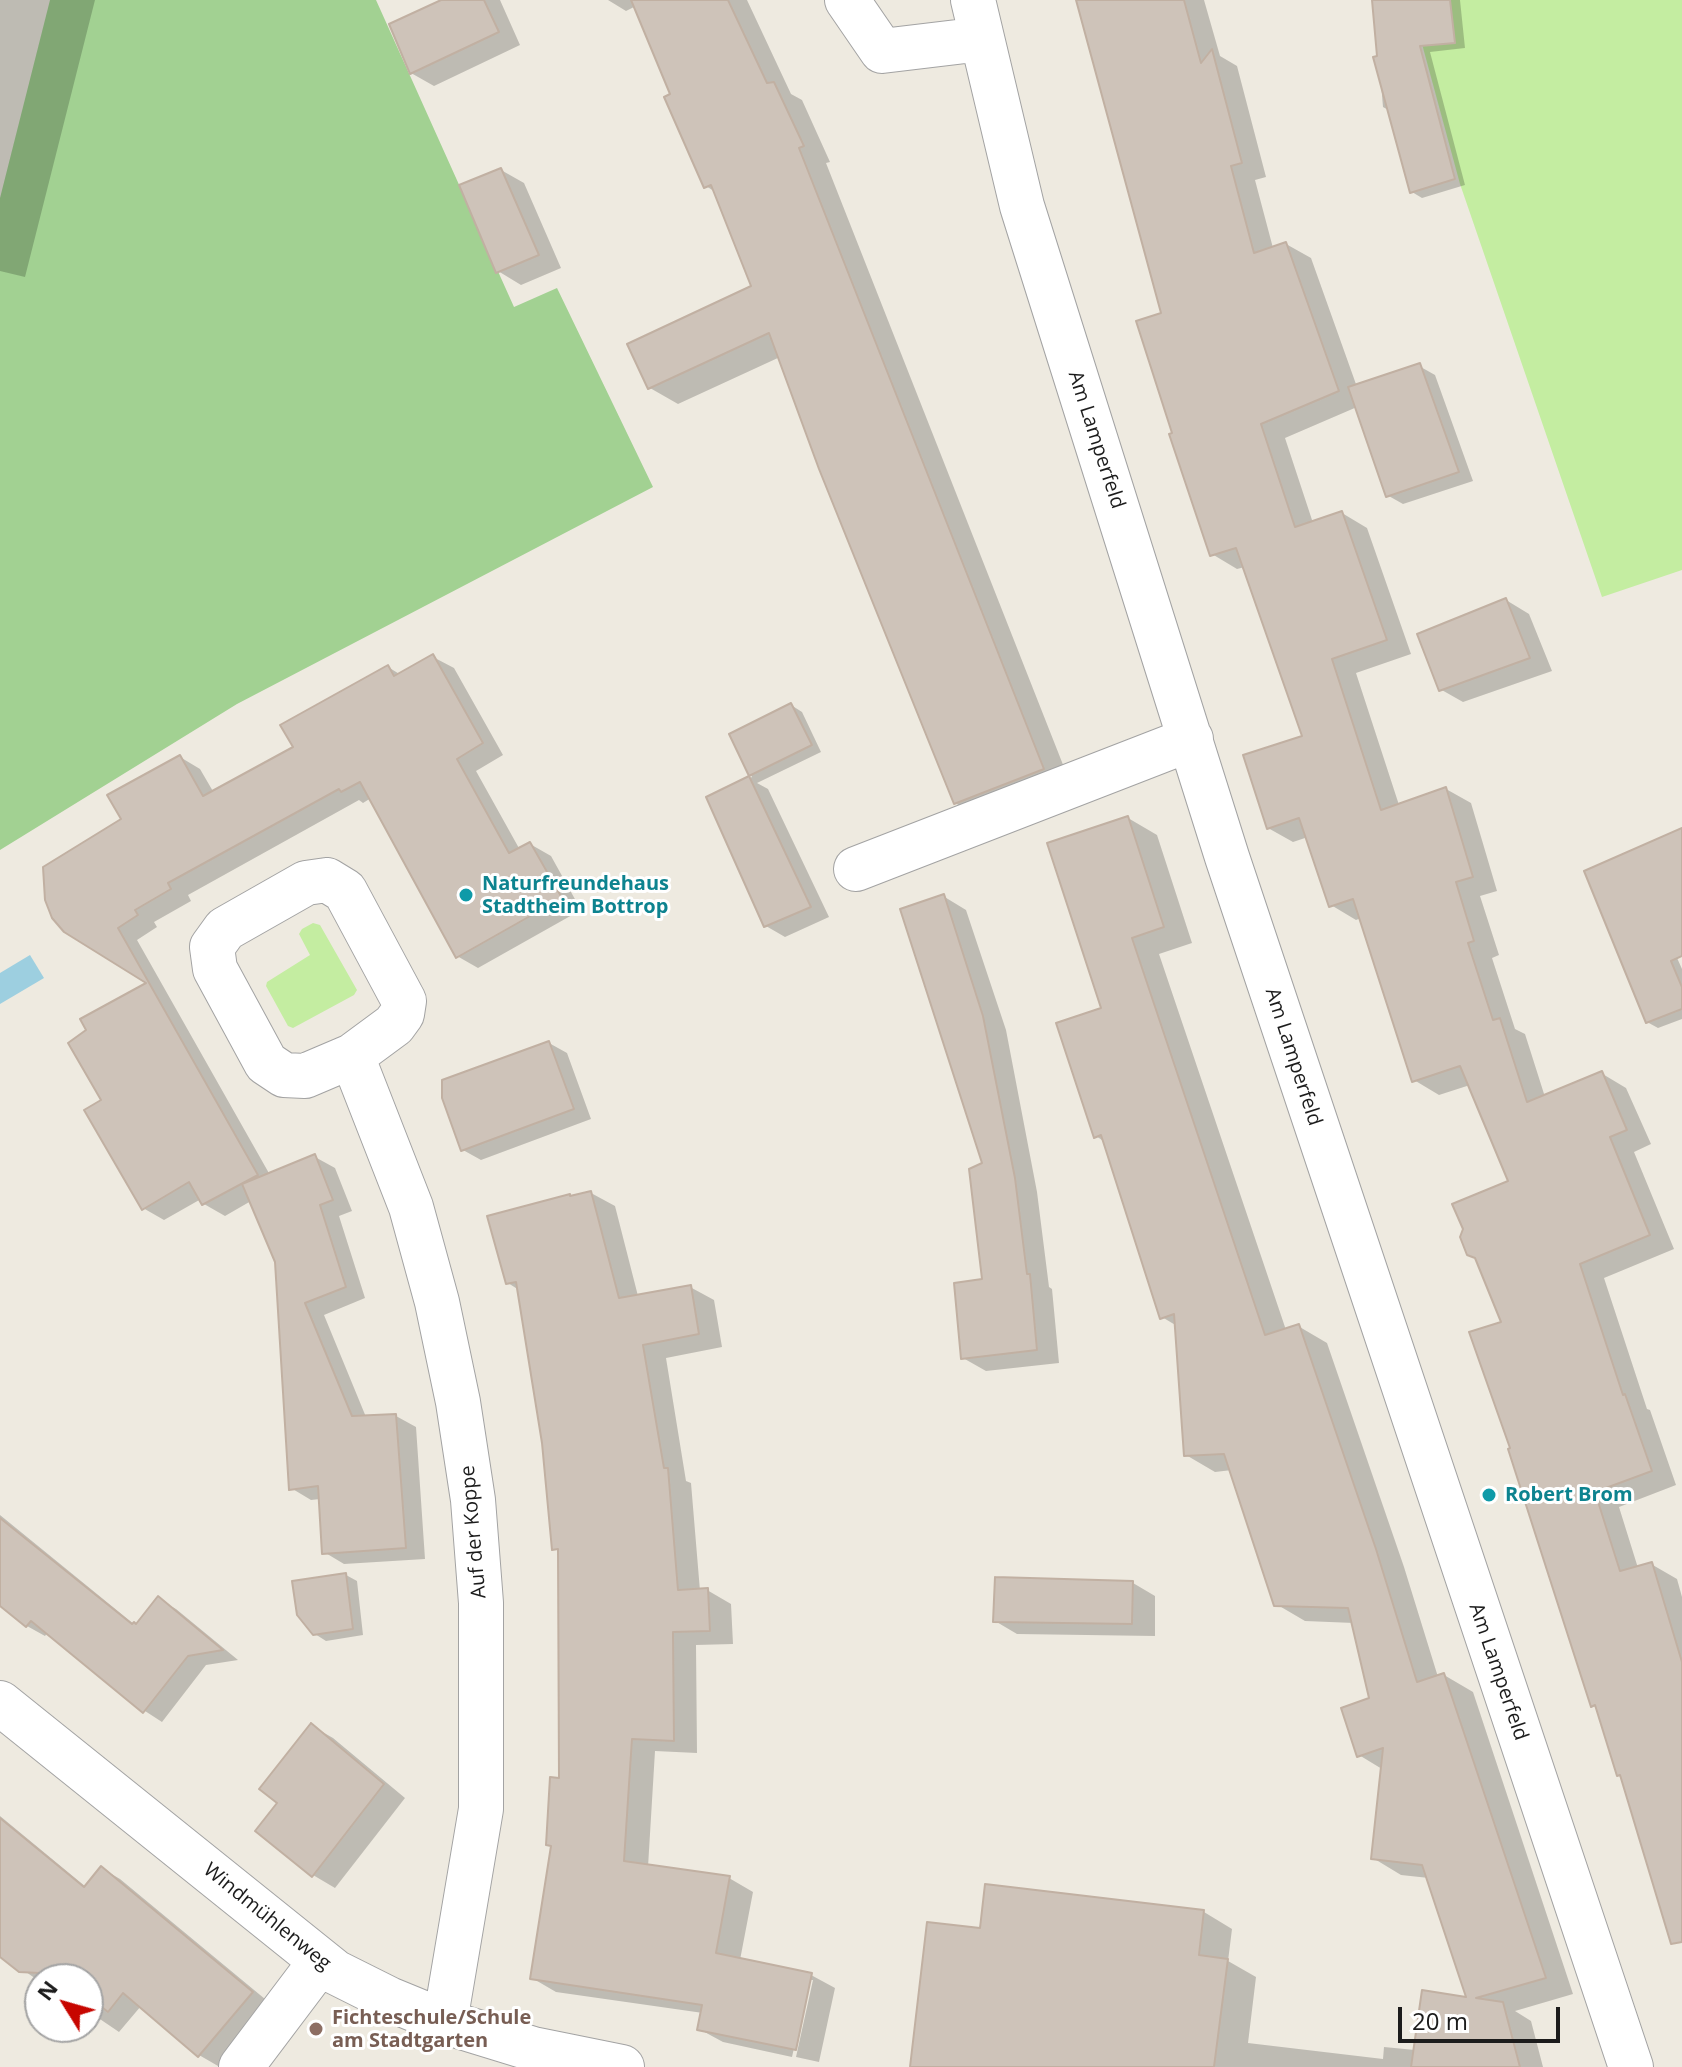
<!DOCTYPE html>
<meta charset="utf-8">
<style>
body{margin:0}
#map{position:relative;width:1682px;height:2067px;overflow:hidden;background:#eeeae0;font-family:"Open Sans",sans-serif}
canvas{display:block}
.north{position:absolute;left:24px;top:1963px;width:80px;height:80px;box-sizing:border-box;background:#fff;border:2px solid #a4a4a4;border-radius:50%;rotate:307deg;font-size:22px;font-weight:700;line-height:32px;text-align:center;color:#1c1c1c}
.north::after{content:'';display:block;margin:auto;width:28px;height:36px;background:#c70600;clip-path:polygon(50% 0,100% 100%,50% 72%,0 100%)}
.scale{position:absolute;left:1398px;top:2007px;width:162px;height:36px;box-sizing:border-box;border:4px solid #1c1c1c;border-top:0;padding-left:10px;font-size:24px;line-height:28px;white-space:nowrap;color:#1c1c1c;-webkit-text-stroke:6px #fff;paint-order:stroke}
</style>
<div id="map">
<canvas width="1682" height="2067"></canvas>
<div class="north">N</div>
<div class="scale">20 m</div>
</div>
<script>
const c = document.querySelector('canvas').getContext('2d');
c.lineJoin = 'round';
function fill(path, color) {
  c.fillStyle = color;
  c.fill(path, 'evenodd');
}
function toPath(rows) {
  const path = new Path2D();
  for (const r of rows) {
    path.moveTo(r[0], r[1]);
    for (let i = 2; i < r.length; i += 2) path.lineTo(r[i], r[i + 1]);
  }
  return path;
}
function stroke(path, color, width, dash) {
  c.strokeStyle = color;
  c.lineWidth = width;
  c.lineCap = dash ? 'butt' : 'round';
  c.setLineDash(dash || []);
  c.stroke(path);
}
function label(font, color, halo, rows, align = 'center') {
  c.font = font + ' "Open Sans",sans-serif';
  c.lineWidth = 6;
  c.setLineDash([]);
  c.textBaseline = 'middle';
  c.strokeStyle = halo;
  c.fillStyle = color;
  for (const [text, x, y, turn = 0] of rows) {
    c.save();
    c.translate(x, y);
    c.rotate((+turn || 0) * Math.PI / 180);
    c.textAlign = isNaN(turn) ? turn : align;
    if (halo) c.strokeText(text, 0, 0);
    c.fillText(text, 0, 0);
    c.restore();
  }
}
fill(toPath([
 [1419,0,1682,0,1682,570,1602,597,1460,184,1422,44],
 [313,923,320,925,357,990,354,995,293,1028,288,1026,266,986,267,982,310,955,299,934,302,929]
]), '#c4eda1');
fill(toPath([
 [50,0,376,0,514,307,557,288,653,487,237,704,0,850,0,198]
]), '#a2d192');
fill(toPath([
 [30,955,44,978,0,1004,0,973]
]), '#9dcfe0');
fill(toPath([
 [0,0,95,0,25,277,0,271],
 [446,0,500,0,520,45,434,86,411,73],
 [608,0,747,0,791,94,802,100,830,162,826,163,1071,785,983,819,955,803,780,357,678,404,650,388,753,287,717,193,706,186,673,95,634,7,626,11],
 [1076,0,1204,0,1220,56,1237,66,1266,177,1255,180,1273,248,1286,244,1311,258,1357,387,1419,366,1435,375,1473,481,1403,504,1387,495,1357,407,1285,438,1313,523,1342,513,1367,528,1411,654,1356,673,1399,805,1446,789,1471,803,1497,891,1480,896,1499,955,1492,958,1515,1029,1525,1034,1545,1097,1601,1073,1626,1088,1651,1144,1634,1152,1674,1249,1604,1278,1647,1409,1650,1410,1676,1485,1619,1507,1638,1568,1651,1564,1677,1579,1682,1597,1682,1895,1622,1777,1618,1775,1598,1708,1593,1705,1504,1323,1510,1182,1470,1085,1439,1095,1414,1080,1361,918,1356,920,1331,905,1308,837,1293,842,1268,828,1305,737,1245,567,1237,569,1212,554,1174,434,1164,314],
 [1374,0,1460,0,1465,48,1430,52,1465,185,1422,198,1412,192,1390,111,1383,107],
 [501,170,524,183,561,268,521,285,498,271],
 [1506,600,1529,614,1552,671,1463,702,1440,689],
 [433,657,454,668,503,755,476,771,520,850,530,844,551,856,581,910,478,968,457,956,371,798,363,803,359,800,188,895,191,901,154,922,157,927,137,940,270,1175,315,1157,335,1168,352,1211,339,1216,365,1298,324,1315,366,1417,396,1416,416,1427,425,1559,344,1564,324,1552,320,1499,311,1500,291,1488,277,1262,251,1201,225,1216,204,1204,201,1199,164,1220,143,1208,104,1101,89,1031,83,1020,150,983,65,931,124,820,180,757,200,769,214,793,296,748,388,667,401,675],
 [791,705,802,712,821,752,757,783,768,789,829,917,785,937,766,926,708,798,752,777,731,735],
 [1128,818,1157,835,1192,943,1159,954,1286,1330,1298,1326,1327,1343,1404,1567,1438,1677,1444,1675,1473,1692,1573,1994,1515,2011,1531,2021,1543,2067,912,2067,982,1931,1204,1912,1232,1929,1228,1961,1256,1977,1248,2043,1383,2059,1384,2047,1415,2050,1469,1999,1429,1878,1401,1875,1373,1858,1382,1769,1359,1755,1372,1700,1354,1623,1305,1621,1276,1604,1232,1470,1215,1472,1186,1455,1177,1326,1162,1317,1105,1142,1096,1136,1103,1009],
 [1634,862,1682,969,1682,1019,1658,1028,1647,1022],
 [943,896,966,910,1006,1030,1037,1192,1049,1287,1052,1289,1059,1363,986,1371,963,1358,984,1281,985,1165],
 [549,1043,567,1053,591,1119,481,1160,463,1150],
 [591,1193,615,1206,638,1296,690,1287,714,1300,722,1347,666,1358,686,1481,691,1483,700,1591,707,1590,731,1604,733,1644,696,1645,697,1753,655,1751,648,1867,729,1878,753,1892,740,1960,811,1975,835,1988,819,2062,796,2057,813,1980,809,1980,792,2057,723,2042,699,2029,703,2013,556,1992,532,1978,552,1847,548,1844,561,1780,560,1552,554,1548,544,1443,519,1290,508,1283,570,1196,573,1197],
 [0,1515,135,1625,158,1599,176,1609,238,1660,206,1665,162,1722,145,1711,48,1632,45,1636,27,1626,0,1604],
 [346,1575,357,1581,363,1635,326,1641,315,1634],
 [1133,1583,1155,1596,1155,1636,1017,1634,995,1621],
 [312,1726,333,1738,405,1798,335,1888,313,1875,280,1803],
 [0,1816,86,1887,101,1868,120,1879,271,2004,218,2066,199,2055,141,2006,119,2032,88,2011,88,1979,47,1979,43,1976,39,1981,0,1954]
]), '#0003');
const building = toPath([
 [441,0,484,0,499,32,410,74,389,24,441,0],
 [631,0,728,0,767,83,774,82,804,146,799,148,1044,769,954,804,819,469,769,333,648,389,627,344,751,286,711,185,704,188,664,97,670,94,631,0],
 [1076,0,1184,0,1201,63,1212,49,1242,163,1231,166,1254,253,1286,242,1339,391,1261,424,1295,527,1342,511,1387,640,1332,659,1381,810,1446,787,1473,877,1456,882,1474,941,1468,943,1493,1020,1500,1018,1527,1102,1602,1071,1627,1130,1610,1137,1650,1235,1580,1264,1623,1395,1625,1394,1652,1471,1595,1492,1620,1571,1652,1562,1682,1662,1682,1942,1671,1944,1620,1775,1617,1776,1595,1705,1591,1707,1508,1449,1510,1448,1469,1332,1501,1322,1475,1258,1467,1255,1460,1237,1463,1229,1452,1204,1508,1181,1460,1066,1412,1082,1353,899,1329,907,1299,818,1267,829,1243,755,1302,736,1236,548,1210,556,1169,434,1172,433,1136,321,1161,313,1076,0],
 [1372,0,1450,0,1455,43,1420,46,1455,179,1410,193,1373,57,1377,56,1372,0],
 [501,168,539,255,496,273,459,185,501,168],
 [1420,363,1459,472,1386,497,1348,387,1420,363],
 [1506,598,1530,658,1439,691,1417,634,1506,598],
 [433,654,483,743,457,759,509,853,530,842,562,898,456,958,360,782,341,792,339,789,168,883,171,889,135,910,138,915,118,928,258,1175,202,1205,189,1182,142,1210,84,1110,101,1100,68,1043,86,1030,80,1019,146,983,64,932,52,918,45,900,43,867,121,819,107,795,180,755,203,796,293,747,280,725,388,665,394,676,433,654],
 [791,703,812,745,749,776,729,734,791,703],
 [749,776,811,907,764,927,706,797,749,776],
 [1128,816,1164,927,1132,938,1265,1335,1299,1324,1376,1549,1417,1682,1444,1673,1546,1978,1476,1998,1503,2002,1520,2067,1411,2067,1422,1990,1466,1997,1422,1865,1371,1859,1383,1748,1357,1757,1341,1708,1369,1698,1348,1608,1274,1606,1224,1454,1184,1456,1174,1314,1160,1319,1101,1135,1094,1138,1056,1023,1101,1008,1047,843,1128,816],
 [1682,828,1682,956,1671,961,1682,987,1682,1009,1646,1023,1584,871,1682,828],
 [944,894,983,1016,1015,1178,1027,1274,1030,1274,1037,1350,961,1359,954,1283,982,1279,969,1169,982,1163,900,909,944,894],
 [549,1041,574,1109,461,1151,442,1098,442,1080,549,1041],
 [315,1154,333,1200,320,1205,346,1287,305,1303,352,1416,396,1414,406,1548,322,1554,318,1486,289,1490,275,1262,242,1184,315,1154],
 [591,1191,619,1298,691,1285,699,1334,643,1345,664,1468,668,1468,678,1590,708,1588,710,1631,673,1632,674,1741,632,1739,624,1861,730,1876,716,1953,812,1973,796,2050,697,2030,702,2005,530,1979,551,1846,546,1845,550,1777,559,1778,558,1549,552,1550,542,1443,516,1282,506,1284,487,1216,570,1194,570,1196,591,1191],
 [0,1518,132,1624,134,1622,136,1624,158,1596,223,1650,188,1656,143,1713,31,1621,26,1627,0,1606,0,1518],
 [346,1573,353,1629,313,1635,297,1615,292,1581,346,1573],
 [995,1577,1133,1581,1132,1624,993,1622,995,1577],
 [311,1723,384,1784,312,1877,255,1831,277,1803,259,1789,311,1723],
 [0,1818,84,1887,101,1866,253,1992,198,2057,123,1993,108,2012,88,1996,88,1979,67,1979,60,1974,19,1972,0,1957,0,1818],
 [985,1884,1204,1910,1199,1955,1228,1959,1214,2067,910,2067,927,1922,980,1928,985,1884]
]);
fill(building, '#cec3b9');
stroke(building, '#c1b0a2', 2);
const minor = toPath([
 [847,0,882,51,982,39],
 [973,0,1022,206,1227,857,1631,2067],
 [856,869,1191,739],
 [327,880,345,891,404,1001,402,1014,394,1025,352,1056,305,1076,284,1075,266,1063,215,969,212,947,225,929,306,883,327,880],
 [352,1056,411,1207,437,1302,458,1402,473,1500,481,1603,481,1809,445,2022],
 [0,1703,335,1972,389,1999,445,2022,533,2049,622,2067],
 [241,2067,321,1961]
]);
stroke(minor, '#a3a3a3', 46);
stroke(minor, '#fff', 44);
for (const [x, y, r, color] of [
 [466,895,8,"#0f9aa8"],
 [1489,1495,8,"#0f9aa8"],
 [316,2029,8,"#8d6e63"]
]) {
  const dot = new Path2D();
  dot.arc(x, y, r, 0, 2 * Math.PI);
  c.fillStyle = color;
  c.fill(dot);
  stroke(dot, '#fff', 3);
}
label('20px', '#1c1c1c', '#fff', [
 ["Am Lamperfeld",1096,440,72],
 ["Am Lamperfeld",1293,1057,72],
 ["Auf der Koppe",474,1532,-95],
 ["Am Lamperfeld",1498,1672,71],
 ["Windmühlenweg",267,1917,39]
]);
label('bold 20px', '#0d838f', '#fff', [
 ["Naturfreundehaus",482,884],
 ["Stadtheim Bottrop",482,907],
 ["Robert Brom",1505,1495]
], 'left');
label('bold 20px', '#785e54', '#fff', [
 ["Fichteschule/Schule",332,2018],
 ["am Stadtgarten",332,2041]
], 'left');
</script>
